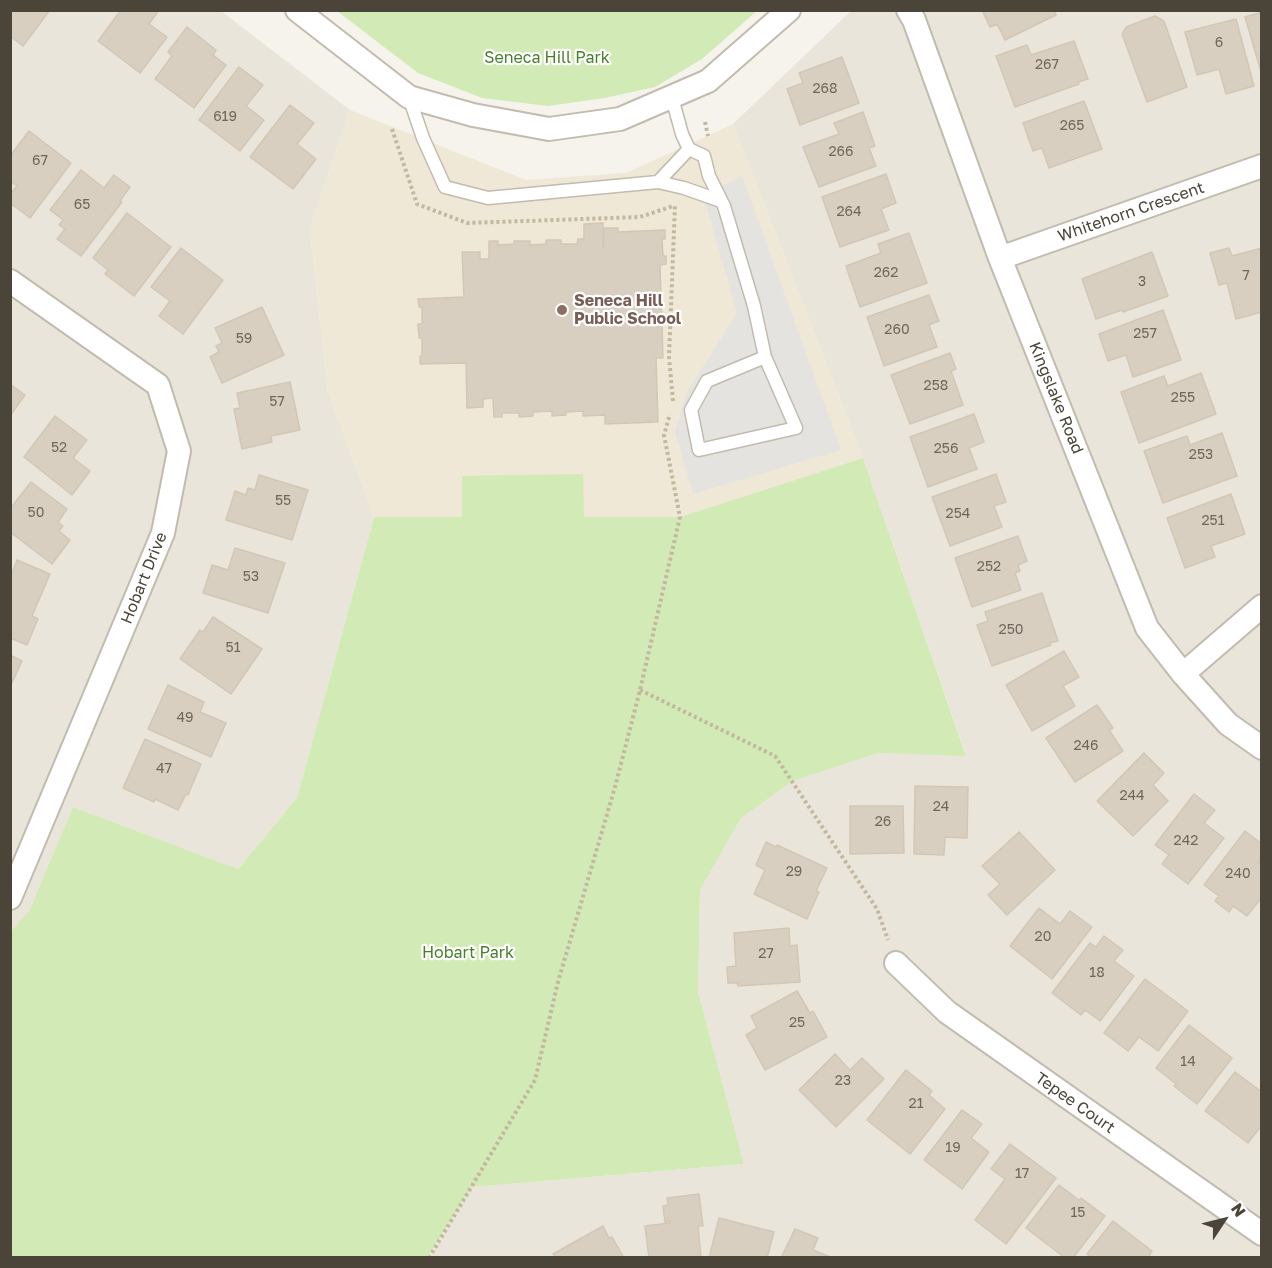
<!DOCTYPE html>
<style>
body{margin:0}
#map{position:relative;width:1272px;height:1268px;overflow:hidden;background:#f6f3ec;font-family:"Golos Text",sans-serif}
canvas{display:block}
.frame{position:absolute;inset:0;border:12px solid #4b4439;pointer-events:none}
.north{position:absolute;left:1194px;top:1190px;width:60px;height:60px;-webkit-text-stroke:4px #fff;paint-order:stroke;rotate:55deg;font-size:16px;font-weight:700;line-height:24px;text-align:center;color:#4b4439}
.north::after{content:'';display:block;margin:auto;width:21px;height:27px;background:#4b4439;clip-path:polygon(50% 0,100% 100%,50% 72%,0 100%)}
</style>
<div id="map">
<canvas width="1272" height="1268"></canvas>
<div class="frame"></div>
<div class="north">N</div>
</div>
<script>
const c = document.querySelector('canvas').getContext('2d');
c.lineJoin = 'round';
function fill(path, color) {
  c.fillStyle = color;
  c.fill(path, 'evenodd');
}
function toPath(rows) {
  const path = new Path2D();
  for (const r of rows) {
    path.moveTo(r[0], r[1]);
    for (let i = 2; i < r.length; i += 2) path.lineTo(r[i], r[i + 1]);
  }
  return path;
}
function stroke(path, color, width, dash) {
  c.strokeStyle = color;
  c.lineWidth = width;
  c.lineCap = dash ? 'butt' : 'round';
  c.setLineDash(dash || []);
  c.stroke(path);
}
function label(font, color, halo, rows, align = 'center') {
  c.font = font + ' "Golos Text",sans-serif';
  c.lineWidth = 4.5;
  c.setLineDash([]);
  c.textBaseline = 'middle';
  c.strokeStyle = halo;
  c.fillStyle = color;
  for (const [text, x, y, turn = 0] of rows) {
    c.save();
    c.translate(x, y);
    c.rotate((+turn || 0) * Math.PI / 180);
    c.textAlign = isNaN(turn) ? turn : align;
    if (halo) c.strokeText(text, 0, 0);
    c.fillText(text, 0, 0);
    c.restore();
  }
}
fill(toPath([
 [11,11,221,11,350,110,310,229,328,391,374,517,297,798,238,869,73,807,29,911,11,931],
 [851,11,1261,11,1261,1257,428,1258,472,1187,744,1164,698,992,700,890,741,818,793,781,878,753,966,755,863,458,733,124]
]), '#eae5da');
fill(toPath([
 [350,110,526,180,626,173,733,124,863,458,680,517,374,517,328,391,310,229]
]), '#efe8d6');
fill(toPath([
 [337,11,757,11,702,59,655,87,605,98,548,106,482,98,418,73],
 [863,458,966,756,878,753,793,781,741,818,700,890,698,992,744,1164,472,1187,428,1257,11,1257,11,931,29,911,73,807,238,869,297,798,374,517,462,517,462,476,583,474,584,517,680,517]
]), '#d2eab5');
fill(toPath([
 [742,176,841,450,693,494,675,431,687,392,737,313,703,195]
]), '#e5e3e0');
const building = toPath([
 [10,10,50,10,23,46,10,36,10,10],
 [121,10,159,10,149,24,167,37,140,73,98,41,121,10],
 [982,10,1054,10,1056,15,1005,40,997,24,990,27,982,10],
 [1262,12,1262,75,1245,17,1262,12],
 [1155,16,1164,21,1187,87,1147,102,1122,34,1126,27,1155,16],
 [1236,19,1254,86,1226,94,1219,69,1197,75,1185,32,1236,19],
 [187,27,216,50,213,55,226,65,194,108,155,79,172,56,168,52,187,27],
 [1074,41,1088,79,1078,82,1079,84,1015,107,996,56,1027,45,1031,55,1074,41],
 [842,57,859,103,800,125,787,89,803,83,799,73,842,57],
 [239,67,263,85,246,106,264,120,240,151,199,120,239,67],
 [1084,101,1102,149,1049,168,1042,148,1033,151,1023,123,1084,101],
 [290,105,314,123,297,144,316,159,293,189,250,157,290,105],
 [863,112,875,146,869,148,876,166,819,187,803,147,839,134,834,123,863,112],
 [29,131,71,163,30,218,10,203,10,194,17,186,10,181,10,156,29,131],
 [81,170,104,188,114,175,130,187,120,201,122,202,81,256,57,239,65,229,59,225,63,220,50,210,81,170],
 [886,174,896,203,881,209,889,230,840,247,822,197,886,174],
 [127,213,171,247,134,296,105,274,108,270,93,258,127,213],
 [603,223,603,248,604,228,618,228,618,232,665,230,665,239,662,239,663,256,666,256,666,264,660,265,663,358,656,358,658,422,605,424,605,415,583,416,583,411,566,412,566,415,552,416,552,411,533,412,533,416,519,417,519,413,502,413,502,417,494,417,493,398,483,399,483,407,467,408,466,363,420,364,420,356,422,356,422,338,419,338,418,324,422,324,422,307,419,307,418,299,464,297,462,252,480,252,480,259,489,259,489,241,498,241,498,245,514,244,514,241,530,241,530,245,546,244,546,240,561,240,561,244,577,244,578,239,584,239,584,224,603,223],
 [909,233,927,283,860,307,846,266,881,253,878,244,909,233],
 [181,248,223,280,183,334,159,316,170,301,151,287,181,248],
 [1229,248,1232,256,1262,248,1262,312,1236,319,1227,283,1219,285,1210,253,1229,248],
 [1152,252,1168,296,1123,312,1122,310,1096,319,1082,279,1152,252],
 [929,295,939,321,929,325,937,347,884,366,867,317,929,295],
 [262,307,284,355,222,383,210,357,219,352,216,346,222,343,215,328,262,307],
 [1163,310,1181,360,1133,377,1126,355,1108,361,1099,334,1163,310],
 [950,353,956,369,951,371,963,405,910,424,891,375,950,353],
 [1201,373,1216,414,1139,443,1121,392,1164,376,1168,386,1201,373],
 [290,382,300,430,271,436,272,442,242,449,234,409,240,408,237,393,290,382],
 [10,384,25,395,10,416,10,384],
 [974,414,984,442,969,448,977,469,928,487,910,437,974,414],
 [55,416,87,440,73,458,90,471,72,495,24,457,55,416],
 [1222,433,1237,476,1163,503,1144,451,1187,436,1190,445,1222,433],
 [996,474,1006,502,994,506,1002,527,950,546,932,497,996,474],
 [259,475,308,490,292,540,226,520,235,491,246,495,248,488,255,490,259,475],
 [31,482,67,509,58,522,63,526,59,531,70,540,52,564,10,532,10,509,31,482],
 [1231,494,1245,534,1211,546,1215,557,1185,568,1167,518,1231,494],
 [1018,536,1027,561,1018,565,1020,571,1015,573,1021,590,972,607,955,558,1018,536],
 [235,548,285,563,268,613,203,593,212,565,228,570,235,548],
 [17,560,50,574,32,616,38,619,27,645,10,638,10,572,12,573,17,560],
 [1042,593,1058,641,1050,643,1051,645,992,666,977,625,988,621,985,612,1042,593],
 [213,617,262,649,231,694,180,659,200,630,203,632,213,617],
 [1064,651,1079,677,1063,686,1075,706,1032,731,1006,685,1064,651],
 [10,655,22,661,10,687,10,655],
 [168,685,204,702,200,712,226,723,211,757,148,729,168,685],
 [1097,705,1113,728,1109,730,1123,751,1075,782,1046,738,1097,705],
 [145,739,201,764,188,795,186,794,178,810,155,799,154,802,123,788,145,739],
 [1144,753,1164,773,1153,785,1168,801,1133,836,1097,801,1144,753],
 [915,786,968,787,967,838,945,837,944,855,914,854,915,786],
 [1194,794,1215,810,1204,823,1224,838,1188,884,1162,864,1169,855,1155,845,1194,794],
 [850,806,903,806,904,853,850,854,850,806],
 [1245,831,1262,844,1262,857,1258,862,1262,864,1262,897,1247,916,1233,906,1229,912,1215,901,1219,896,1204,885,1245,831],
 [1019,832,1055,870,1007,915,988,895,1000,884,982,866,1019,832],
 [766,842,776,847,777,845,827,868,816,891,819,892,807,919,754,894,765,870,756,865,766,842],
 [1039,908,1060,924,1070,911,1092,927,1052,979,1010,946,1039,908],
 [789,928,790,946,797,945,800,982,738,986,737,983,728,983,727,967,736,966,734,933,789,928],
 [1104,936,1123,950,1114,961,1134,976,1100,1021,1085,1010,1081,1015,1052,993,1090,943,1096,947,1104,936],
 [1145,979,1188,1011,1158,1051,1139,1037,1128,1051,1104,1033,1145,979],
 [797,991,810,1013,813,1011,827,1037,765,1070,746,1035,757,1028,751,1016,797,991],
 [1189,1025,1232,1058,1197,1104,1174,1086,1176,1084,1156,1068,1189,1025],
 [835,1054,850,1070,862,1058,884,1079,836,1127,799,1090,835,1054],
 [906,1070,932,1091,929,1095,945,1109,910,1154,867,1120,906,1070],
 [1235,1072,1262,1092,1262,1125,1248,1143,1205,1111,1235,1072],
 [962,1110,982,1124,971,1138,989,1152,962,1189,924,1160,962,1110],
 [1010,1144,1056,1178,1006,1244,975,1220,1005,1179,991,1169,1010,1144],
 [1059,1185,1079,1200,1081,1198,1105,1216,1073,1258,1065,1258,1026,1228,1059,1185],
 [699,1194,703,1226,698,1226,701,1258,649,1258,645,1226,670,1223,670,1221,665,1222,663,1206,668,1205,667,1198,699,1194],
 [719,1218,774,1232,767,1258,709,1258,719,1218],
 [1113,1221,1152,1251,1148,1258,1092,1258,1087,1254,1113,1221],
 [603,1226,609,1238,612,1237,624,1258,555,1258,553,1254,603,1226],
 [795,1229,818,1238,813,1250,833,1258,781,1258,795,1229]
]);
fill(building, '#d8cfc1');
stroke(building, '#d3c7b4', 1.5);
const lane = toPath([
 [409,97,423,138,445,187,488,198,658,182,689,149],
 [672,98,682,134,689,149,704,156,709,176,724,206,754,306,765,357,796,428,699,450,691,410,707,381,765,357],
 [658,182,684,188,721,201]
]);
const street = toPath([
 [297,10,409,97,473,115,549,129,620,119,708,81,789,10],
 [908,10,914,20,1000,258,1147,628,1183,674,1228,724,1262,748],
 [1000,258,1262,166],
 [10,281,158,385,179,451,163,533,10,898],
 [1183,674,1262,606],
 [896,963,947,1012,1262,1234]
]);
stroke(lane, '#c2bbae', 15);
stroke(street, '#c2bbae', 26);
stroke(toPath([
 [705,122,708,136],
 [392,129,417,204,467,223,640,217,673,206],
 [673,401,669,357,675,205],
 [640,690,775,756,877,909,888,940],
 [429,1258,535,1080,558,982,615,787,640,690,680,517,664,435,670,414]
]), '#c4b79f', 4, [3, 3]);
stroke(lane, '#fff', 12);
stroke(street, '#fff', 22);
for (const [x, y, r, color] of [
 [562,310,6,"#8d6e63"]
]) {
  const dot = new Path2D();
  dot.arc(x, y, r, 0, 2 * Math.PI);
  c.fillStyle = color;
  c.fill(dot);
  stroke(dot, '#fff', 2);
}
label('14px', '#6e675b', null, [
 ["6",1219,43],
 ["267",1047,65],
 ["268",825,89],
 ["619",225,117],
 ["265",1072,126],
 ["266",841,152],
 ["67",40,161],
 ["65",82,205],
 ["264",849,212],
 ["262",886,273],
 ["7",1246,276],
 ["3",1142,282],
 ["260",897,330],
 ["257",1145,334],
 ["59",244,339],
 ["258",936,386],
 ["255",1183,398],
 ["57",277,402],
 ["52",59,448],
 ["256",946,449],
 ["253",1201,455],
 ["55",283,501],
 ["50",36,513],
 ["254",958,514],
 ["251",1213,521],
 ["252",989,567],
 ["53",251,577],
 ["250",1011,630],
 ["51",233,648],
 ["49",185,718],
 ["246",1086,746],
 ["47",164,769],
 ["244",1132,796],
 ["24",941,807],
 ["26",883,822],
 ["242",1186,841],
 ["29",794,872],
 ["240",1238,874],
 ["20",1043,937],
 ["27",766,954],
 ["18",1097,973],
 ["25",797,1023],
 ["14",1188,1062],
 ["23",843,1081],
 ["21",916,1104],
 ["19",953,1148],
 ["17",1022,1174],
 ["15",1078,1213]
]);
label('16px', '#4a7f2a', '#fff', [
 ["Seneca Hill Park",547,58],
 ["Hobart Park",468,953]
]);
label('16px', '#4b4439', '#fff', [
 ["Whitehorn Crescent",1131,212,-19],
 ["Kingslake Road",1056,398,68],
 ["Hobart Drive",144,578,-68],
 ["Tepee Court",1075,1103,35]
]);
label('bold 16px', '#785e54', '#fff', [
 ["Seneca Hill",574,301],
 ["Public School",574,319]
], 'left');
</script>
